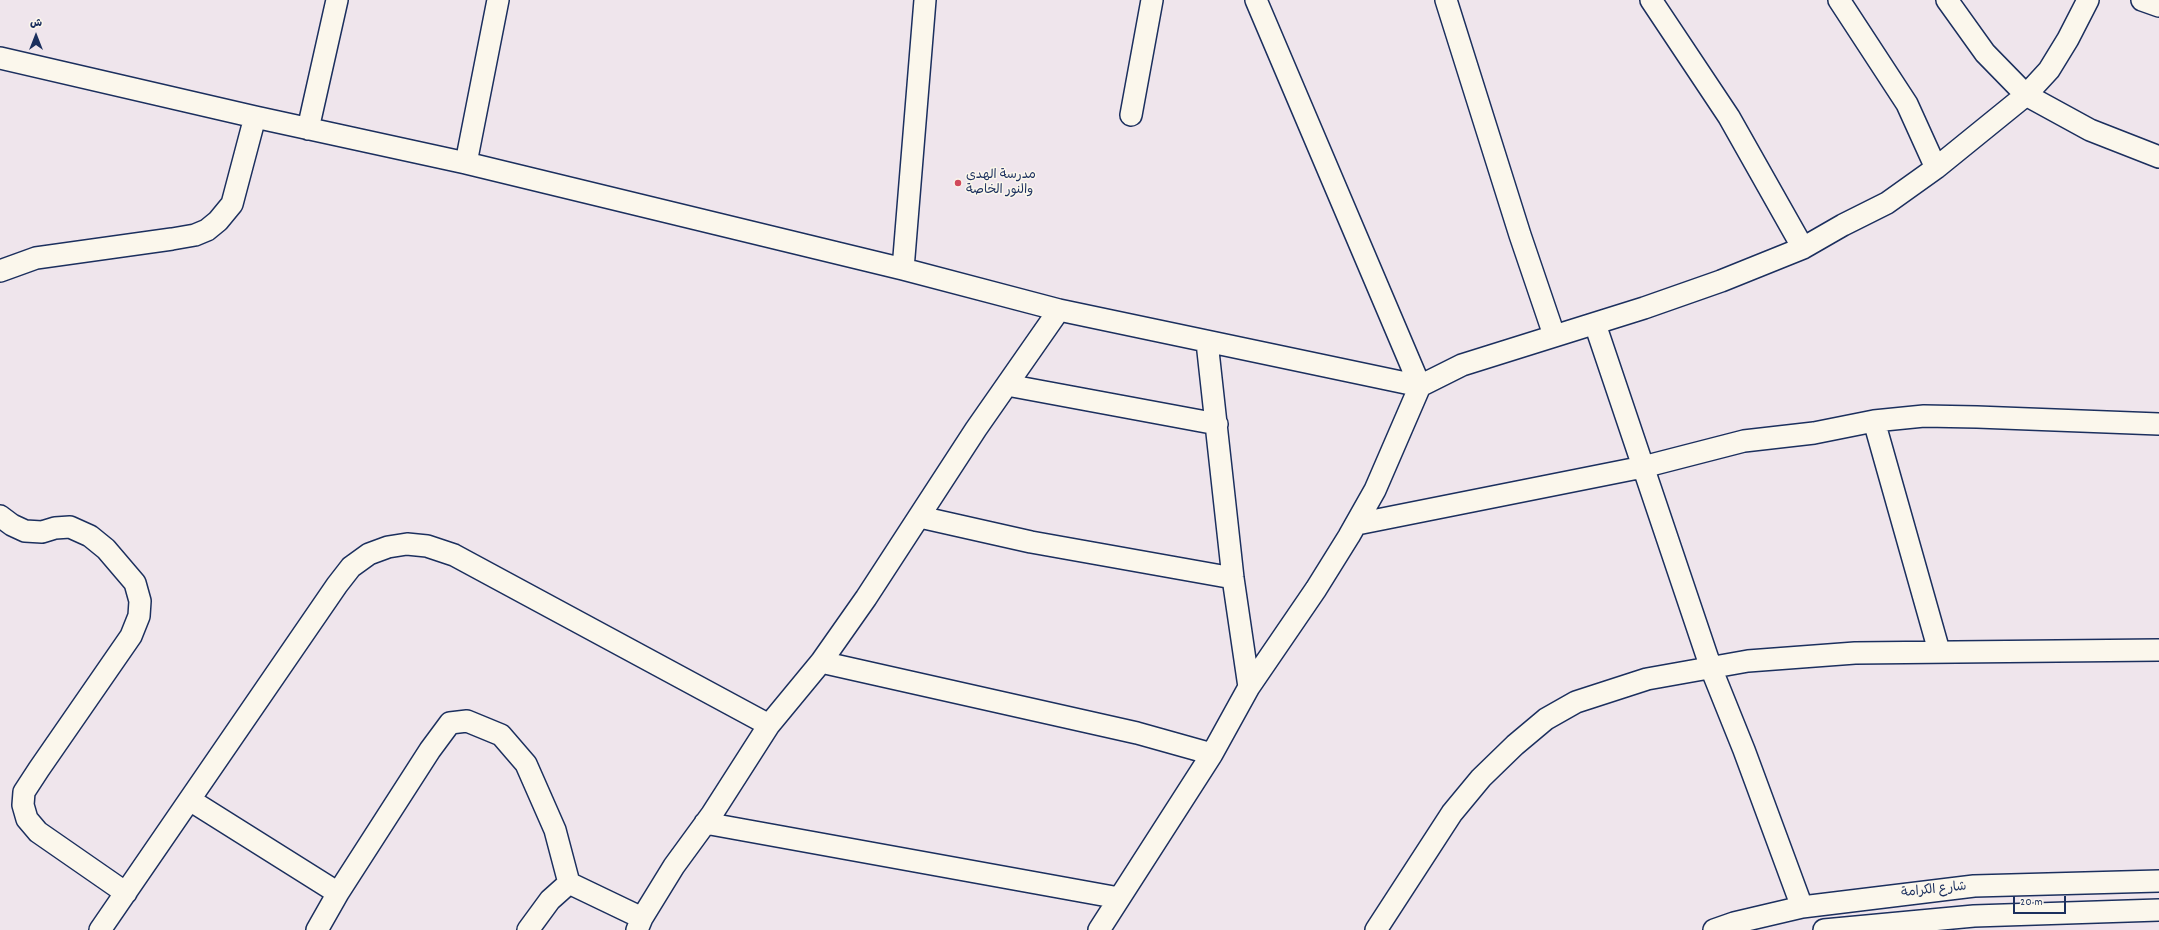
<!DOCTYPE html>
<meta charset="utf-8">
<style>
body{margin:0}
#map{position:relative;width:2159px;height:930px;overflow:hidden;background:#efe5ec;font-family:Dekko,"Playpen Sans Arabic",sans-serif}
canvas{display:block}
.north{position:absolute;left:16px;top:16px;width:40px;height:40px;-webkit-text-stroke:3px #fbf7ec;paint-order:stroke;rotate:0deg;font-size:11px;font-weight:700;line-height:16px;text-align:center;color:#1b2f5e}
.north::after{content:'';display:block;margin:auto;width:14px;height:18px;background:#1b2f5e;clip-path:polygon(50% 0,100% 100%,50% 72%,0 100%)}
.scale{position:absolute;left:2013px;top:896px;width:53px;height:18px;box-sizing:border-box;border:2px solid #1b2f5e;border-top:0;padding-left:5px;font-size:12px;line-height:14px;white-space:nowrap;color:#1b2f5e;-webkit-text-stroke:3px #fbf7ec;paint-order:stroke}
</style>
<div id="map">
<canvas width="2159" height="930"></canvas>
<div class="north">ش</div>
<div class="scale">20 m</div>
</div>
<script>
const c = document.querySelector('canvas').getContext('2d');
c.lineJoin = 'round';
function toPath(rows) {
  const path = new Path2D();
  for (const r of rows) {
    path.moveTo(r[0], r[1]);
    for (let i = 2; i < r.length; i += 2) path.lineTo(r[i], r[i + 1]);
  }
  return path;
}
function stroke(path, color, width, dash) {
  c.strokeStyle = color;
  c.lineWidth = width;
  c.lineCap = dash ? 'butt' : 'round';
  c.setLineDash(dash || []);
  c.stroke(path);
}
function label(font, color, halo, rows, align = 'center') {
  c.font = font + ' Dekko,"Playpen Sans Arabic",sans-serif';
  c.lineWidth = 3;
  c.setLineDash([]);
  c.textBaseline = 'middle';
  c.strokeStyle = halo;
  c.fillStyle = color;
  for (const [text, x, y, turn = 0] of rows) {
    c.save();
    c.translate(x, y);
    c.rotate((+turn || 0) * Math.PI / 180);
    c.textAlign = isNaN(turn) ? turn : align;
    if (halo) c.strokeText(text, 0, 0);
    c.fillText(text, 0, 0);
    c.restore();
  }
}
const minor = toPath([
 [1256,0,1420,386],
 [1446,0,1520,235,1554,335],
 [1651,0,1729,117,1803,248],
 [1839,0,1907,104,1936,168],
 [1947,0,1985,53,2026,95,2090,130,2159,157],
 [2142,0,2159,6],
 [0,58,255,117,466,163,903,269,1059,310,1420,386],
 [1131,115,1152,0],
 [308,129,337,0],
 [466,163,498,0],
 [903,269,925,0],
 [0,271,36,258,172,239,195,235,207,230,218,221,232,204,255,117],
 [1595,324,1711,668,1744,750,1802,907],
 [1207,342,1233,578,1249,687],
 [1007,385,1217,424],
 [1874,421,1939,651],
 [0,516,12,525,25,531,42,532,55,528,70,527,90,536,106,549,135,583,140,601,139,616,131,636,39,769,24,792,23,805,27,819,38,832,126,893],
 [920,517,1031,542,1233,578],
 [1357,524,1643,467,1744,441,1814,433,1874,421,1924,416,1977,417,2159,424],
 [821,662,1137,733,1212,754],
 [190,800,338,893],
 [705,823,1119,898],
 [100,930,337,585,351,567,369,554,388,547,407,544,427,546,454,555,769,725],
 [317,930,338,893,430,750,450,723,467,721,501,735,526,764,555,830,569,883],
 [528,930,550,900,569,883,642,918],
 [637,930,642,918,674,866,712,814,769,725,821,662,866,598,976,429,1059,310],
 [1099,930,1212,754,1249,687,1316,589,1349,536,1375,490,1420,386,1462,365,1644,308,1721,281,1803,248,1843,225,1887,203,1936,168,2026,95,2049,70,2068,39,2088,0],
 [1376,930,1452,813,1481,778,1515,745,1546,719,1576,702,1647,679,1748,661,1855,653,2159,650],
 [1714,930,1734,923,1802,907,1974,886,2159,881],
 [1824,930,1974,916,2159,910]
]);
stroke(minor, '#1b2f5e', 24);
stroke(minor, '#fbf7ec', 21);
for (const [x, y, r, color] of [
 [958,183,4,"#d1495b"]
]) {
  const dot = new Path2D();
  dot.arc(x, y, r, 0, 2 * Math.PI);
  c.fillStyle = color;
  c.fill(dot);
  stroke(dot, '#fbf7ec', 1.5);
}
label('13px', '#1b2f5e', '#fbf7ec', [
 ["مدرسة الهدى",966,176],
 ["والنور الخاصة",966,191]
], 'left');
label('13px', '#1b2f5e', '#fbf7ec', [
 ["شارع الكرامة",1934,891,-6]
]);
</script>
